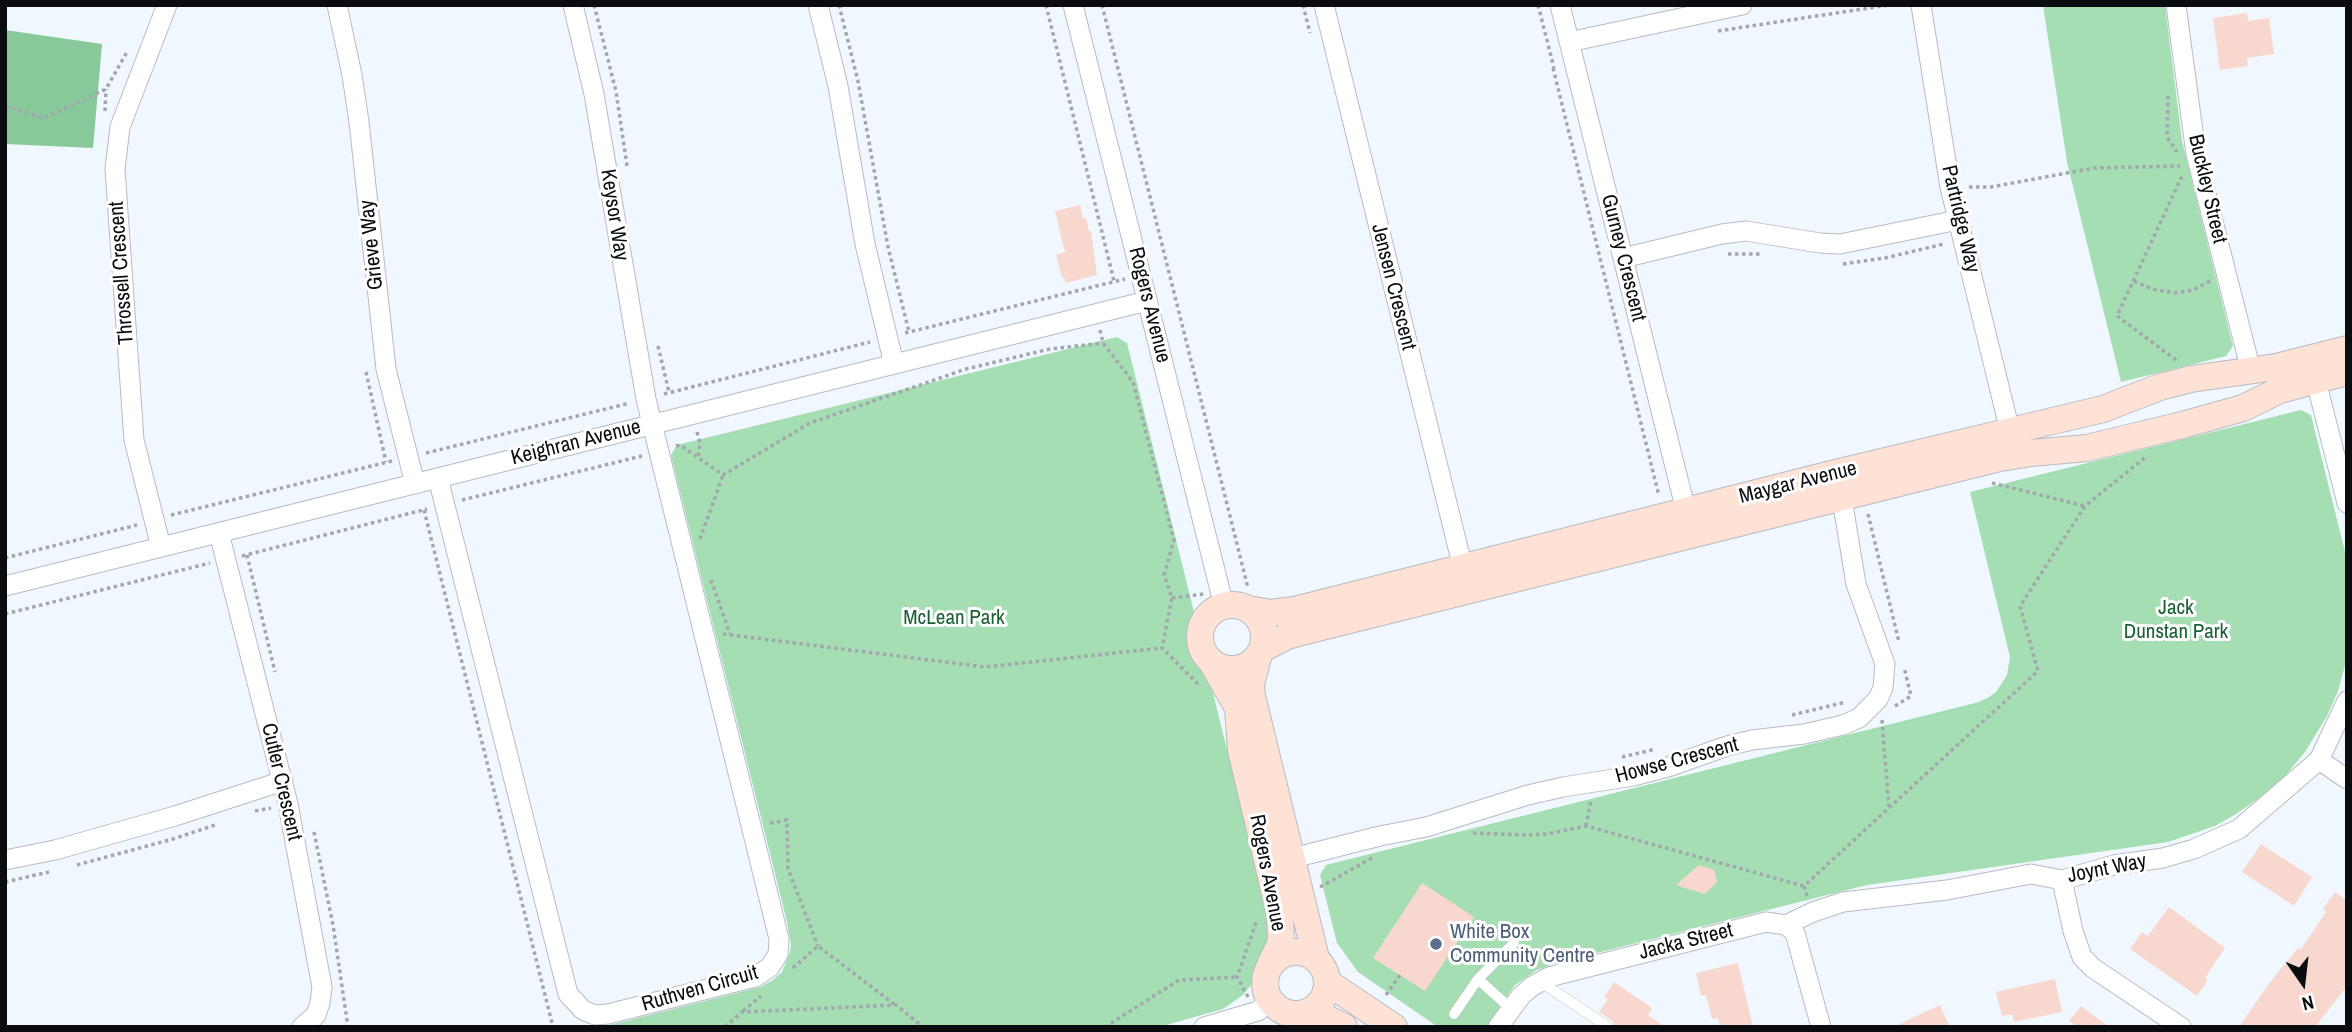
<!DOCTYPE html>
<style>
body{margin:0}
#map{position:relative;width:2352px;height:1032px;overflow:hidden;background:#f1f7fe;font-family:"Archivo Narrow",sans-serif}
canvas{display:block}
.frame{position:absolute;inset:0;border:7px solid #0a0c0f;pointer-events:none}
.north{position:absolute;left:2268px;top:948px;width:70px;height:70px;-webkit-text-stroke:5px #fff;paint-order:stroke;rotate:166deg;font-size:19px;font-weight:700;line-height:28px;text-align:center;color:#0a0c0f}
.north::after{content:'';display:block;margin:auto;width:24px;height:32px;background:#0a0c0f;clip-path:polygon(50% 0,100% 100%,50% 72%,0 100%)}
</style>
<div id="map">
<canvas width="2352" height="1032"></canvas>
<div class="frame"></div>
<div class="north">N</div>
</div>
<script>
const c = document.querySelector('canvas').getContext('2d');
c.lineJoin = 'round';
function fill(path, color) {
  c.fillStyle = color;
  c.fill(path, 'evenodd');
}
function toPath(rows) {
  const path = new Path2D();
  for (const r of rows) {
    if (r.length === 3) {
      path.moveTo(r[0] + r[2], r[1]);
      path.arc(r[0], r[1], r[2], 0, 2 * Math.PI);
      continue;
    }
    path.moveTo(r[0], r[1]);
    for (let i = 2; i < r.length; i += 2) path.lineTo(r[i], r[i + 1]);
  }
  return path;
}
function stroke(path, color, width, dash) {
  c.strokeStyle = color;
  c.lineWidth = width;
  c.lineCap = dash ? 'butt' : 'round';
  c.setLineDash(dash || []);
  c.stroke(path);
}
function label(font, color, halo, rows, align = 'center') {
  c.font = font + ' "Archivo Narrow",sans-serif';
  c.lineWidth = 6;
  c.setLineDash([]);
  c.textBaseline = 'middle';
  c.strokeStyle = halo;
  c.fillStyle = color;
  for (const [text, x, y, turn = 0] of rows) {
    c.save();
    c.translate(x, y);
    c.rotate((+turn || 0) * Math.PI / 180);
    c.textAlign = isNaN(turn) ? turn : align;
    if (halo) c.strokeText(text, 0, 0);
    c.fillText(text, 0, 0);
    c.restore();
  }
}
fill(toPath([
 [2043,5,2165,5,2182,141,2233,346,2226,356,2121,382,2067,162],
 [1117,337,1127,343,1194,612,1190,635,1197,661,1210,681,1268,915,1269,944,1255,980,1243,995,1223,1009,1159,1027,602,1027,760,987,773,980,782,972,790,952,791,944,787,922,671,455,677,445],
 [2301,410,2311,415,2347,560,2347,658,2338,691,2327,716,2305,752,2285,776,2259,798,2236,814,2215,826,2168,842,1867,885,1557,963,1537,970,1515,985,1486,1027,1438,1027,1358,972,1337,943,1320,875,1326,865,1979,702,1989,697,1996,692,2007,675,2010,657,1970,492]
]), '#a4deb2');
fill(toPath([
 [5,30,102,44,93,148,5,144]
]), '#88c999');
fill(toPath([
 [2247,13,2248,21,2269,18,2274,54,2247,58,2248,66,2220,70,2213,18],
 [1080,205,1083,219,1086,218,1089,231,1091,231,1097,275,1066,283,1064,277,1062,278,1056,255,1065,252,1055,211],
 [2261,844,2312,877,2294,906,2242,872],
 [1699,865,1714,870,1717,882,1705,894,1676,885],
 [1422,883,1474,917,1425,991,1373,958],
 [2335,892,2347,901,2347,986,2315,1027,2239,1027,2267,986,2298,948,2301,949,2326,912,2323,909],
 [2169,907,2225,948,2205,978,2208,980,2197,996,2130,949,2142,932,2148,936],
 [1738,963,1753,1027,1720,1027,1718,1018,1712,1019,1706,995,1701,996,1696,973],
 [2055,979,2062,1012,2014,1022,2012,1014,2002,1016,1996,992],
 [1614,982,1652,1008,1648,1015,1665,1027,1615,1027,1613,1021,1599,1012,1608,999,1604,997],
 [1940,1005,1950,1027,1893,1027],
 [2081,1006,2109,1027,2077,1027,2069,1021]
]), '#f8d8ce');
const lane = toPath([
 [1541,982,1608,1027],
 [1510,1008,1478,979,1514,943],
 [1454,1014,1478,979]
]);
const street = toPath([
 [337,5,352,75,359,122,386,369,415,484],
 [818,5,838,86,865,244,894,364],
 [1073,5,1224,606],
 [1324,5,1463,568],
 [1560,5,1686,511],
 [1921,5,1950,187,2010,431],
 [2176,5,2196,154,2251,371],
 [1569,42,1742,5],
 [1623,258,1722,234,1746,231,1820,243,1840,244,1958,220],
 [2316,381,2347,503],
 [438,478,568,994,583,1010,595,1015,608,1014,755,977,770,967,778,954,779,939,646,399,594,94,573,5],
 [219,533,288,804,322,987,320,1003,316,1015,302,1027],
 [161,547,134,440,115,169,120,127,167,5],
 [5,586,1147,301],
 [2319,760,2347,779],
 [5,860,55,850,175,816,283,781],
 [1281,861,1380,836,1426,827,1528,795,1563,787,1633,776,1668,767,1727,746,1752,740,1804,734,1843,725,1859,718,1878,699,1883,688,1885,664,1856,584,1842,499],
 [2062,880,2073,931,2082,957,2093,968,2181,1027],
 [1786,925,1813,912,1843,902,1947,890,2031,874,2062,880,2114,865,2163,858,2194,849,2239,829,2319,760,2347,701],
 [1204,1027,1258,1011,1270,1001],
 [1498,1027,1521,996,1531,987,1549,977,1766,922,1786,925,1795,933,1821,1027]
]);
const secondary = toPath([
 [1232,637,32],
 [1248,609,1271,613,1294,610,1835,473,2103,409,2160,387,2191,379,2276,367,2347,349],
 [1262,649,1287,636,1314,629,2000,458,2031,453,2087,448,2186,424,2243,408,2280,390,2347,372],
 [1259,654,1251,684,1252,696,1316,958],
 [1211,661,1238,708,1241,750,1280,915,1281,942,1270,965],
 [1296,983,31],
 [1327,982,1394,1027],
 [1306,1012,1324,1017,1344,1027]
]);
stroke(lane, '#b6bcc3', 11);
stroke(street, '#b6bcc3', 21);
stroke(secondary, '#b6bcc3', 28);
stroke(toPath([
 [594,5,616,91,627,166],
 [839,5,858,81,888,247,909,332],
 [1046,5,1114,281],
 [1102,5,1248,588],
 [1303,5,1310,33],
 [1538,5,1554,68],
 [1718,31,1889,5],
 [1553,68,1659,496],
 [2168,96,2167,137,2177,152],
 [5,106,44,118,106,89,127,52],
 [105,111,106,89],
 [1969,187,1991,187,2094,168,2180,166],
 [1728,254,1763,254],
 [1843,264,1885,258,1944,244],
 [2134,281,2152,289,2176,293,2193,290,2210,281],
 [1100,330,1103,343,1133,382,1174,540,1164,575,1172,598,1162,648,1198,684],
 [905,333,1125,279],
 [658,346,669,392],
 [2176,360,2117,316,2182,176],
 [366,372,386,462],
 [664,394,870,342],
 [697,432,700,443,698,458],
 [676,446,680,445,723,475,810,423,966,369,1050,349,1103,343],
 [426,453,630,403],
 [1992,483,2085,506],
 [462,500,642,456],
 [424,510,553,1027],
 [1868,514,1899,642],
 [171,515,392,461],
 [700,539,723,475],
 [247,555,275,672],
 [242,556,427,509],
 [5,558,137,525],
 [711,580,730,634],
 [1172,598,1204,594],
 [5,614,210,563],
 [723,634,985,667,1162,648],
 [1895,706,1911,696,1904,667],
 [1792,715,1846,702],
 [1882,720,1889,808],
 [1622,757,1656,749],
 [255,811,271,808],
 [770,823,787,820,788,869,818,946],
 [1586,826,1591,800],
 [314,832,333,925,348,1027],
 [1473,833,1528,835,1547,834,1586,826,1804,886],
 [77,865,173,839,218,824],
 [5,882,49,872],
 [1320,887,1374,857],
 [1807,896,1804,886,2038,671,2020,606,2085,506,2147,456],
 [793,968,818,946,894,1004],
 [1386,995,1400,975],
 [1248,997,1237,977,1257,920],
 [743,1011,761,996],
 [725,1027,742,1012,896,1005,923,1027],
 [1105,1027,1179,980,1237,977]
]), '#a2a7ad', 3.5, [3.5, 3.5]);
stroke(lane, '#fff', 10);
stroke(street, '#fff', 19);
stroke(secondary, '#fde2d5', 26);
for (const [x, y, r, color] of [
 [1436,944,7,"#5c6f8a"]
]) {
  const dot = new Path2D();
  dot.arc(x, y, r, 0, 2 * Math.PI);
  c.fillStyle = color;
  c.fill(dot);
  stroke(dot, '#fff', 2.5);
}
label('21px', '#0a0c0f', '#fff', [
 ["Buckley Street",2207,189,77],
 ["Keysor Way",614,215,81],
 ["Partridge Way",1960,219,77],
 ["Grieve Way",372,245,-96],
 ["Gurney Crescent",1623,258,76],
 ["Throssell Crescent",122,273,-94],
 ["Jensen Crescent",1393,287,76],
 ["Rogers Avenue",1149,305,76],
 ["Keighran Avenue",576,443,-14],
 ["Maygar Avenue",1798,483,-14],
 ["Howse Crescent",1677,761,-15],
 ["Cutler Crescent",281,782,77],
 ["Joynt Way",2107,869,-11],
 ["Rogers Avenue",1267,873,79],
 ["Jacka Street",1686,942,-14],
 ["Ruthven Circuit",700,989,-16]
]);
label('21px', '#1a6135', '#fff', [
 ["Jack",2176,608],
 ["Dunstan Park",2176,632],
 ["McLean Park",954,618]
]);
label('21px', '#4e5e75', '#fff', [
 ["White Box",1450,932],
 ["Community Centre",1450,956]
], 'left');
</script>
